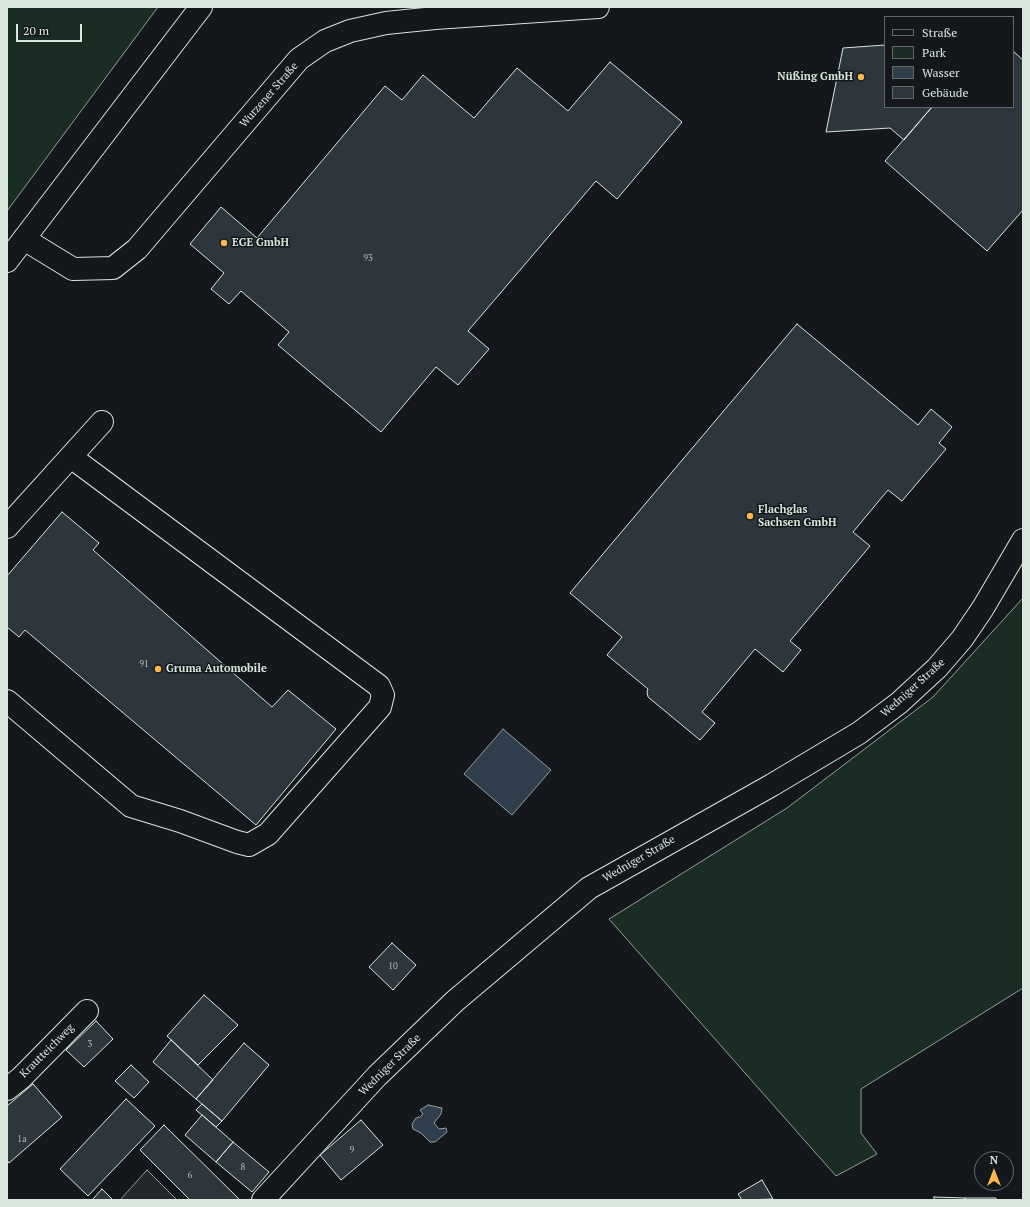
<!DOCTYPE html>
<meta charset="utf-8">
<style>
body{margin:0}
#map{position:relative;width:1030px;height:1207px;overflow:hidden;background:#14181c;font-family:"PT Serif",serif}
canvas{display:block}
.frame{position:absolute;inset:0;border:8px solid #d8e6dc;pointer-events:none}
.legend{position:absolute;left:884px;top:16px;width:130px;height:92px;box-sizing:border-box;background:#14181c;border:1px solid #626a69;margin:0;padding:5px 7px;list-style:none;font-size:12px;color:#d8e6dc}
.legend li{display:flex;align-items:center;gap:8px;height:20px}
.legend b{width:20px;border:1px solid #626a69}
.north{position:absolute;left:974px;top:1151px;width:40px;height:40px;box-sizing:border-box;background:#14181c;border:1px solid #626a69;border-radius:50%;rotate:0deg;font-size:11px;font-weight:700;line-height:16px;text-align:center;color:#d8e6dc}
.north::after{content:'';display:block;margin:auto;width:14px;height:18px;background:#ffb74d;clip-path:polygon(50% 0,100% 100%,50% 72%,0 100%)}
.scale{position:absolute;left:16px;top:24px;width:66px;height:18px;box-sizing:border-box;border:2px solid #d8e6dc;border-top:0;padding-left:5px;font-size:12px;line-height:14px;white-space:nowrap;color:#d8e6dc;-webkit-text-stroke:3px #14181c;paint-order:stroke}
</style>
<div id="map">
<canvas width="1030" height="1207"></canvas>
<div class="frame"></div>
<ul class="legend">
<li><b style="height:5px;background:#14181c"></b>Straße</li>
<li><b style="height:11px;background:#1a2d24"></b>Park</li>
<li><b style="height:11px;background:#2f3f4d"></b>Wasser</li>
<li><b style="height:11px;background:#2c363c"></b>Gebäude</li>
</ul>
<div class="north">N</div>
<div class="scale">20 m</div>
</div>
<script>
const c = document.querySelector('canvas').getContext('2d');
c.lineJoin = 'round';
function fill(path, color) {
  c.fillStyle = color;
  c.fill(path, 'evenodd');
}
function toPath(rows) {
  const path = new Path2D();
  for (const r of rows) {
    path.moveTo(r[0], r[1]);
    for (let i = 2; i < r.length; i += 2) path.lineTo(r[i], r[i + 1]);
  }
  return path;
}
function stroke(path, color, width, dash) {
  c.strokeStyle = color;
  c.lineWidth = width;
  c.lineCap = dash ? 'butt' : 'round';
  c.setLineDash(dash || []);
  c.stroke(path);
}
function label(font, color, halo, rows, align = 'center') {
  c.font = font + ' "PT Serif",serif';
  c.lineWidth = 3;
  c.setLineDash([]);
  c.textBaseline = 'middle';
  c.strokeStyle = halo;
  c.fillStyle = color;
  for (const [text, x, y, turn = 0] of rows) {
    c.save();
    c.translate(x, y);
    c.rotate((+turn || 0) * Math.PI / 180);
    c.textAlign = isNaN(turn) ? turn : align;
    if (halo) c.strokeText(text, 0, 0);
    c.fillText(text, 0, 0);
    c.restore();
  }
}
const green = toPath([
 [7,7,158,7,7,211,7,7],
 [1023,598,1023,988,861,1089,861,1133,877,1154,836,1176,609,919,787,808,933,697,1023,598]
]);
fill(green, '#1a2d24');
stroke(green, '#939e99', 1);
const parking = toPath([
 [147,1170,177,1200,120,1200,147,1170]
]);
fill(parking, '#24282b');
stroke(parking, '#939e99', 1);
const water = toPath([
 [503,729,551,770,512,815,464,774,503,729],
 [428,1105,442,1108,441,1114,434,1123,439,1129,446,1128,447,1132,435,1142,430,1142,421,1133,413,1129,412,1124,416,1118,420,1117,423,1114,420,1110,428,1105]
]);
fill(water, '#2f3f4d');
stroke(water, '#939e99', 1);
const building = toPath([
 [885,45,885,107,932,107,904,140,890,128,826,132,843,48,885,45],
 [1013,51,1023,60,1023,210,987,251,885,161,932,107,1013,107,1013,51],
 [610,62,682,122,617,199,596,181,468,331,489,349,458,385,436,367,381,432,278,345,289,332,241,291,229,304,211,289,224,273,190,244,221,207,257,238,385,86,402,100,423,75,474,118,517,68,568,111,610,62],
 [797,324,918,425,931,409,952,427,939,443,946,449,902,501,888,490,853,532,870,546,790,641,801,650,783,672,755,649,702,712,715,723,700,740,648,697,647,692,648,689,607,655,622,637,570,593,797,324],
 [62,512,99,543,93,550,272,707,288,690,336,729,256,825,25,630,19,637,7,627,7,576,62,512],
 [392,943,416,965,393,990,369,967,392,943],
 [204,995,238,1025,198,1065,167,1036,204,995],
 [96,1021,113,1039,84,1067,66,1050,96,1021],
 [171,1040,213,1080,196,1099,153,1062,171,1040],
 [244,1043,269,1065,222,1121,196,1099,244,1043],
 [131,1065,149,1082,134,1098,115,1081,131,1065],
 [33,1084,62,1117,9,1163,7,1160,7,1106,33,1084],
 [126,1099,155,1126,88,1196,60,1169,126,1099],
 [202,1104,222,1121,216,1127,196,1110,202,1104],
 [202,1115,233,1142,216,1162,185,1135,202,1115],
 [361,1120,383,1145,341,1180,320,1155,361,1120],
 [164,1125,240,1200,190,1200,140,1150,164,1125],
 [233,1142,269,1172,252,1192,216,1162,233,1142],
 [762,1180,773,1199,742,1200,738,1194,762,1180],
 [102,1189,112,1199,111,1200,92,1200,102,1189],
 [934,1197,965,1198,965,1200,934,1200,934,1197],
 [965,1198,996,1198,996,1200,965,1200,965,1198]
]);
fill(building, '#2c363c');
stroke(building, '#d8e6dc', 1);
const minor = toPath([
 [24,239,73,269,113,268,137,249,299,59,325,41,350,31,386,23,435,18,598,7],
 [7,527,102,422],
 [7,701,131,806,180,821,237,842,249,845,268,834,380,707,383,695,379,686,71,457],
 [7,1089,21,1078,87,1011],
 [263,1200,377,1076,455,1001,589,888,772,785,859,733,899,703,937,668,962,639,983,608,1023,540]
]);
const major = toPath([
 [7,261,201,7]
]);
stroke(minor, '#d8e6dc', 24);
stroke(major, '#d8e6dc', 24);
stroke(minor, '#14181c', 22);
stroke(major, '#14181c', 22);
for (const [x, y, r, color] of [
 [861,77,4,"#ffb74d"],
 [224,243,4,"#ffb74d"],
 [750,516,4,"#ffb74d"],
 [158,669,4,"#ffb74d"]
]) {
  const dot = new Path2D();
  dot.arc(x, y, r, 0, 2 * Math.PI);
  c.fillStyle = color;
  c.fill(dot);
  stroke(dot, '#14181c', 1.5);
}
label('9px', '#adbab4', null, [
 ["93",368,258],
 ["91",144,664],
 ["10",393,966],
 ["3",90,1044],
 ["1a",22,1139],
 ["9",352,1150],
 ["8",243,1167],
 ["6",190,1175]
]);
label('bold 11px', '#d8e6dc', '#14181c', [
 ["Nüßing GmbH",853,77,"right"],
 ["EGE GmbH",232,243],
 ["Flachglas",758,510],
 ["Sachsen GmbH",758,523],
 ["Gruma Automobile",166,669]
], 'left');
label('11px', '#d8e6dc', '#14181c', [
 ["Wurzener Straße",269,95,-49],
 ["Wedniger Straße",913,688,-42],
 ["Wedniger Straße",639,859,-30],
 ["Krautteichweg",47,1051,-45],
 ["Wedniger Straße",390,1065,-45]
]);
</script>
